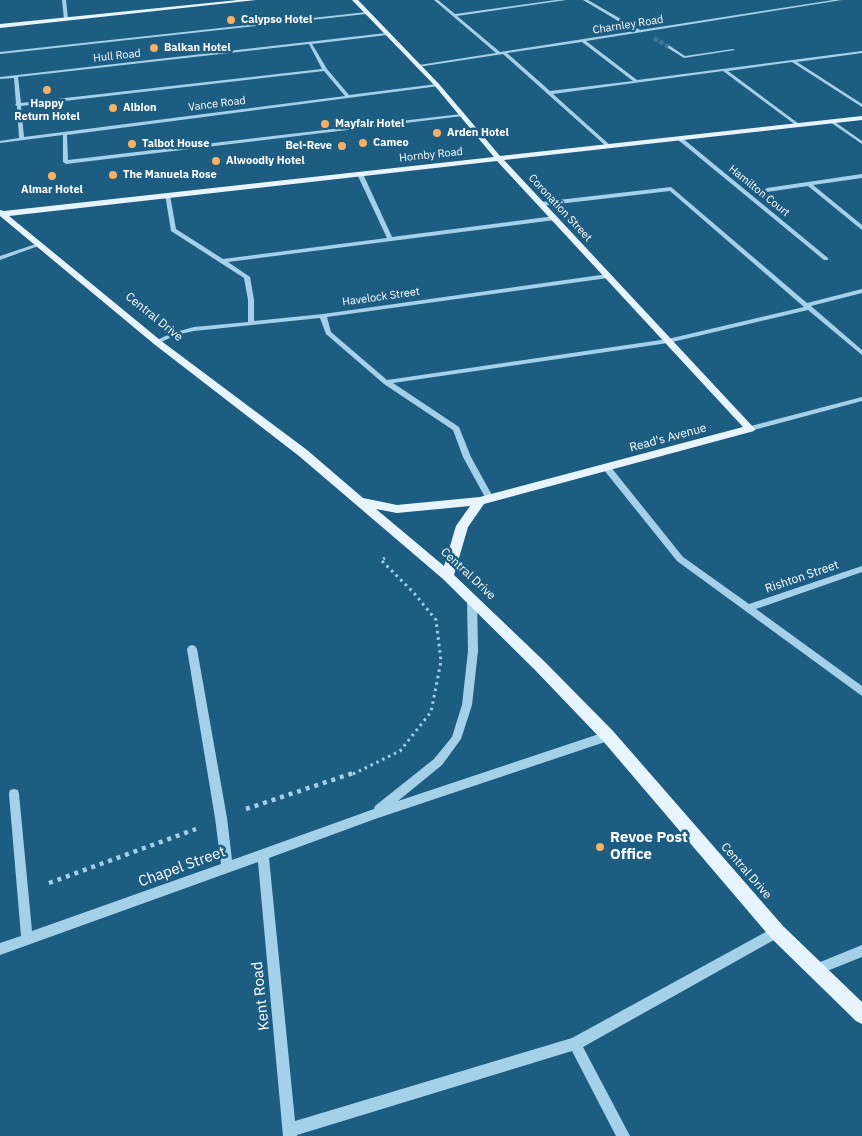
<!DOCTYPE html>
<style>
body{margin:0}
canvas{display:block;background:#1e5d82}
</style>
<canvas width="862" height="1136"></canvas>
<script>
const c = document.querySelector('canvas').getContext('2d');
c.lineJoin = 'round';
function toPath(rows) {
  const path = new Path2D();
  for (const r of rows) {
    path.moveTo(r[0], r[1]);
    for (let i = 2; i < r.length; i += 2) path.lineTo(r[i], r[i + 1]);
  }
  return path;
}
function stroke(path, color, width, dash) {
  c.strokeStyle = color;
  c.lineWidth = width;
  c.lineCap = dash ? 'butt' : 'round';
  c.setLineDash(dash || []);
  c.stroke(path);
}
function fill(path, color) {
  c.fillStyle = color;
  c.fill(path, 'evenodd');
}
function label(font, color, halo, rows, align = 'center') {
  c.font = font + ' "IBM Plex Sans",sans-serif';
  c.lineWidth = 5;
  c.setLineDash([]);
  c.textBaseline = 'middle';
  c.strokeStyle = halo;
  c.fillStyle = color;
  for (const [text, x, y, turn = 0] of rows) {
    c.save();
    c.translate(x, y);
    c.rotate((+turn || 0) * Math.PI / 180);
    c.textAlign = isNaN(turn) ? turn : align;
    if (halo) c.strokeText(text, 0, 0);
    c.fillText(text, 0, 0);
    c.restore();
  }
}
stroke(toPath([
 [654,38,669,47]
]), '#407595', 4.5, [4.5, 2]);
stroke(toPath([
 [353,774,400,751,431,712,441,661,436,620,414,593,381,560,385,558]
]), '#a4d1e9', 3, [2.5, 4]);
stroke(toPath([
 [246,809,356,772],
 [49,883,196,829]
]), '#a4d1e9', 4.5, [4, 5]);
fill(toPath([
 [62,0,66,0,68,19,66,20,64,19,62,0],
 [434,0,438,0,455,14,556,0,566,0,457,16,500,52,635,31,583,0,588,0,640,30,833,0,842,0,586,41,637,80,862,51,862,53,797,62,862,104,862,107,792,62,728,71,799,124,799,126,797,126,723,71,553,94,611,146,607,147,503,54,418,67,419,65,496,53,434,0],
 [582,42,633,81,550,91,507,53,582,42],
 [367,12,366,14,0,54,0,52,367,12],
 [386,33,387,35,312,44,327,69,349,95,437,84,439,86,67,135,68,160,461,114,463,115,463,116,66,164,63,162,63,135,0,143,0,141,19,138,17,106,15,105,16,104,14,78,0,79,0,77,386,33],
 [309,44,322,69,21,103,18,77,309,44],
 [324,71,345,96,24,137,21,106,324,71],
 [668,46,670,46,685,56,733,49,735,50,684,58,668,48,668,46],
 [832,120,862,141,862,144,830,122,830,121,832,120],
 [677,137,681,137,828,258,828,260,824,260,677,139,677,137],
 [360,172,363,174,392,237,555,216,558,218,555,220,228,262,250,277,254,300,254,321,323,314,608,274,611,276,608,278,327,317,331,332,387,380,668,339,804,307,670,191,541,206,538,204,541,202,671,187,807,303,862,289,862,293,811,306,862,350,862,355,808,310,668,343,393,383,459,427,471,457,493,497,489,500,486,499,463,457,453,430,384,384,326,334,320,318,194,331,176,335,159,343,155,343,155,341,172,333,194,327,248,322,248,300,244,278,171,231,165,194,170,195,176,229,223,259,387,238,357,174,360,172],
 [862,174,862,178,813,185,862,225,862,230,808,186,767,192,764,190,767,188,862,174],
 [36,244,41,245,0,260,0,256,36,244],
 [862,397,862,401,750,431,746,429,747,427,862,397],
 [607,465,610,466,683,557,749,604,862,566,862,572,756,609,862,686,862,696,677,561,604,470,603,468,604,466,607,465],
 [472,596,475,597,477,600,478,651,472,705,461,739,442,765,398,801,608,731,612,733,613,736,612,739,608,741,375,819,269,858,295,1121,572,1038,773,928,777,926,781,928,783,932,781,936,583,1047,630,1136,616,1136,572,1051,297,1135,297,1136,283,1136,258,862,0,955,0,943,21,936,9,794,10,790,14,789,18,790,19,794,32,931,221,864,215,818,187,649,189,646,192,645,195,646,197,649,227,818,232,860,374,809,375,806,434,759,452,737,462,705,468,651,467,600,469,597,472,596],
 [862,945,862,957,817,975,813,973,811,969,813,965,862,945]
]), '#a4d1e9');
fill(toPath([
 [238,0,256,0,0,28,0,24,238,0],
 [352,0,358,0,439,84,500,156,862,116,862,120,504,160,755,429,754,431,484,504,468,527,454,575,545,662,613,731,783,926,862,1002,862,1024,856,1021,771,938,603,741,535,670,443,579,299,456,154,344,0,216,0,210,4,211,494,157,435,86,352,0],
 [497,161,743,427,480,497,397,505,363,498,307,450,160,340,9,216,497,161],
 [470,506,456,526,444,566,376,509,397,513,470,506]
]), '#e7f4fe');
for (const [x, y, r, color] of [
 [231,20,5,"#f7b064"],
 [154,48,5,"#f7b064"],
 [47,90,5,"#f7b064"],
 [113,108,5,"#f7b064"],
 [325,124,5,"#f7b064"],
 [437,133,5,"#f7b064"],
 [363,143,5,"#f7b064"],
 [132,144,5,"#f7b064"],
 [342,146,5,"#f7b064"],
 [216,161,5,"#f7b064"],
 [113,175,5,"#f7b064"],
 [52,176,5,"#f7b064"],
 [600,847,5,"#f7b064"]
]) {
  const dot = new Path2D();
  dot.arc(x, y, r, 0, 2 * Math.PI);
  c.fillStyle = color;
  c.fill(dot);
  stroke(dot, '#1e5d82', 2);
}
label('bold 11px', '#fff', '#1e5d82', [
 ["Calypso Hotel",241,20],
 ["Balkan Hotel",164,48],
 ["Happy",47,104,"center"],
 ["Return Hotel",47,117,"center"],
 ["Albion",123,108],
 ["Mayfair Hotel",335,124],
 ["Arden Hotel",447,133],
 ["Cameo",373,143],
 ["Talbot House",142,144],
 ["Bel-Reve",332,146,"right"],
 ["Alwoodly Hotel",226,161],
 ["The Manuela Rose",123,175],
 ["Almar Hotel",52,190,"center"]
], 'left');
label('11px', '#fff', '#1e5d82', [
 ["Charnley Road",628,25,-9],
 ["Hull Road",117,56,-6],
 ["Vance Road",217,104,-7],
 ["Hornby Road",431,155,-6],
 ["Hamilton Court",759,191,39],
 ["Coronation Street",560,208,47],
 ["Havelock Street",381,297,-8]
]);
label('12px', '#fff', '#1e5d82', [
 ["Central Drive",154,317,39],
 ["Read's Avenue",668,438,-15],
 ["Central Drive",468,574,43],
 ["Rishton Street",802,577,-19],
 ["Central Drive",746,871,49]
]);
label('bold 15px', '#fff', '#1e5d82', [
 ["Revoe Post",610,838],
 ["Office",610,855]
], 'left');
label('15px', '#fff', '#1e5d82', [
 ["Chapel Street",182,867,-20],
 ["Kent Road",261,996,-96]
]);
</script>
